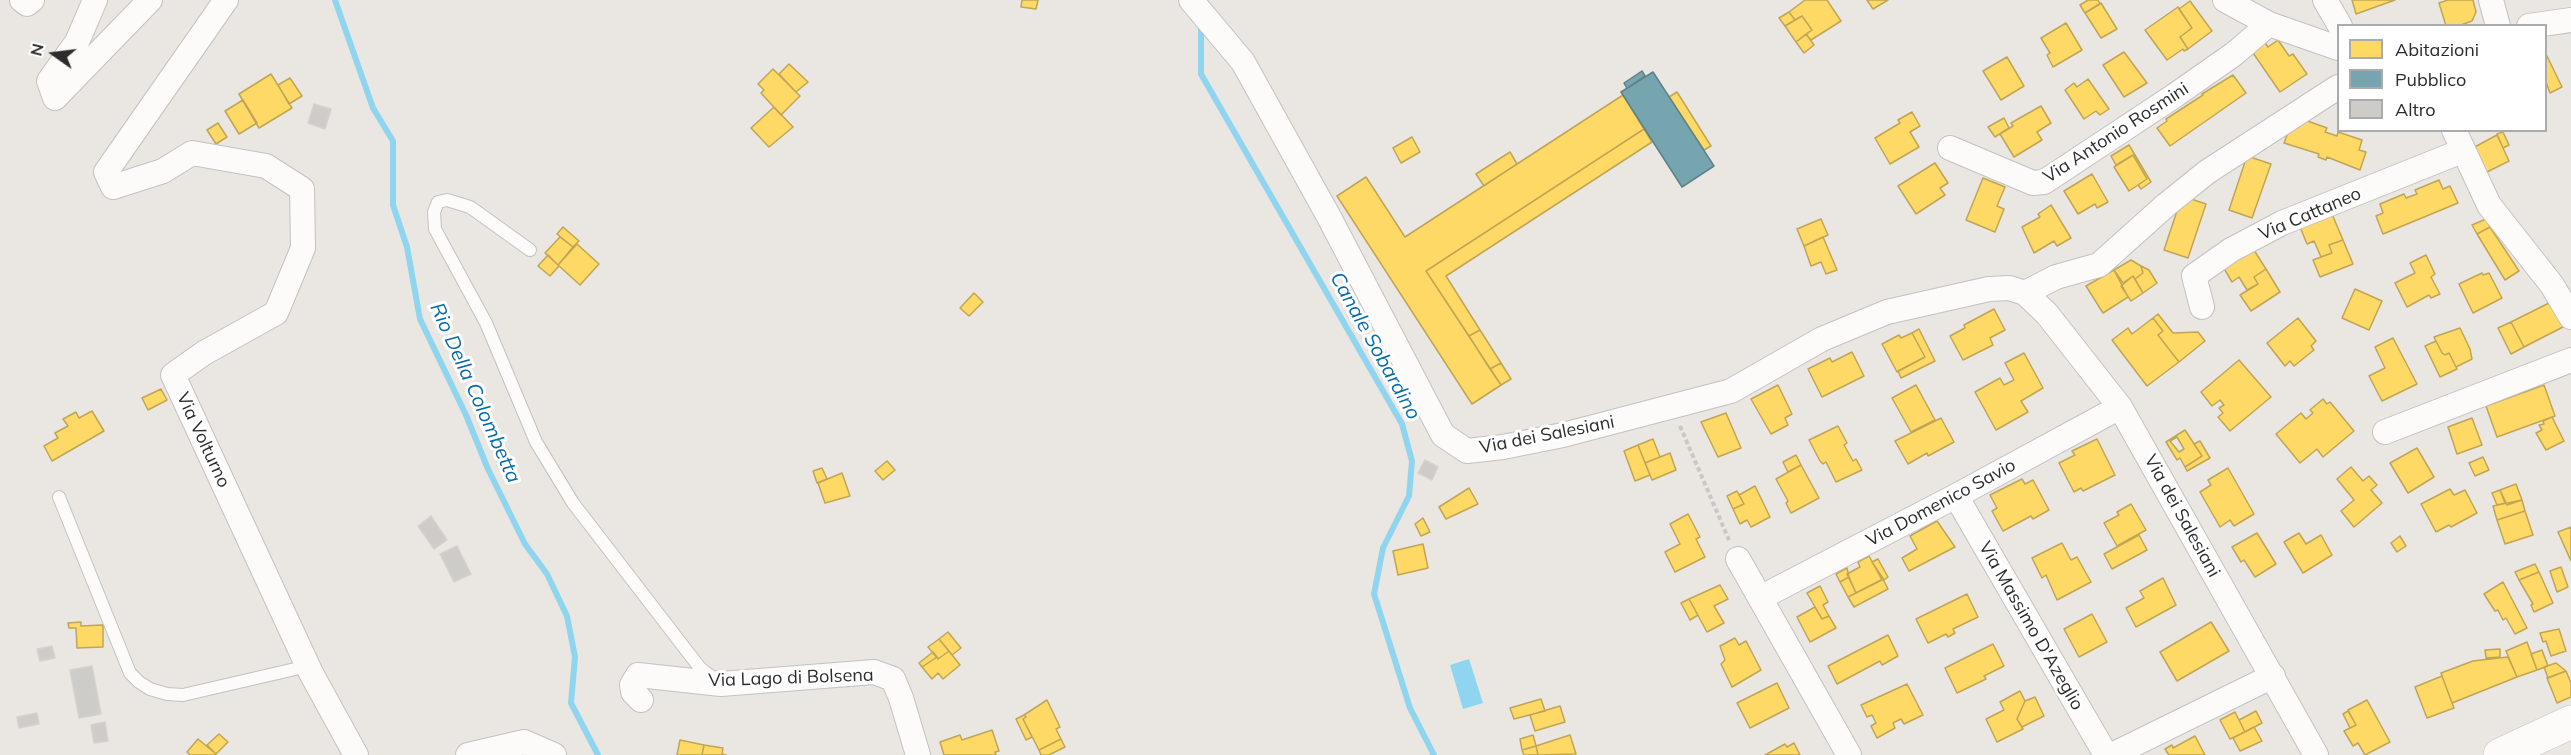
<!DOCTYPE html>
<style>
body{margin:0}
#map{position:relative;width:2571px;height:755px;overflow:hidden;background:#eae6e1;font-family:Mulish,sans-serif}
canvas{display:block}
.legend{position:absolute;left:2337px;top:24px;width:210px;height:108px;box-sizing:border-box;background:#fff;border:2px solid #ababab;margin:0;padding:8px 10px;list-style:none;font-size:18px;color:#2c2c2c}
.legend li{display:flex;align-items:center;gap:12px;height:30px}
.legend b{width:30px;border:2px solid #ababab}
.north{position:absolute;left:24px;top:24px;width:60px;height:60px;-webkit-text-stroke:4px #fff;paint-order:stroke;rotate:284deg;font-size:16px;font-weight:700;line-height:24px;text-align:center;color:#2c2c2c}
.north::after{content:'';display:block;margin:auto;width:21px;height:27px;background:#2c2c2c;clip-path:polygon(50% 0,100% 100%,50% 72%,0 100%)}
</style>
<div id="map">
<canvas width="2571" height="755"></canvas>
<ul class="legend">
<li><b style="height:16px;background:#ffd966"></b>Abitazioni</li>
<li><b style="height:16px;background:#76a5af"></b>Pubblico</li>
<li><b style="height:16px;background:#ceccc8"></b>Altro</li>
</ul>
<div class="north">N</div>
</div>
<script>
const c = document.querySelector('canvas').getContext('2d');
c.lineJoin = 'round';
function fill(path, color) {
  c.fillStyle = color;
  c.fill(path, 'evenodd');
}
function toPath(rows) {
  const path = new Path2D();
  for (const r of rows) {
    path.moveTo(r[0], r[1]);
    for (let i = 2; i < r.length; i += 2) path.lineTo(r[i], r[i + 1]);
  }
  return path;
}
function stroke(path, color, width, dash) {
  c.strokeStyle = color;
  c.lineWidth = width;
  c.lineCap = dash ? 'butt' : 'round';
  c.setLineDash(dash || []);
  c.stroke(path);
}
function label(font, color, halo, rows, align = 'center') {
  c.font = font + ' Mulish,sans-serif';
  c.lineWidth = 6;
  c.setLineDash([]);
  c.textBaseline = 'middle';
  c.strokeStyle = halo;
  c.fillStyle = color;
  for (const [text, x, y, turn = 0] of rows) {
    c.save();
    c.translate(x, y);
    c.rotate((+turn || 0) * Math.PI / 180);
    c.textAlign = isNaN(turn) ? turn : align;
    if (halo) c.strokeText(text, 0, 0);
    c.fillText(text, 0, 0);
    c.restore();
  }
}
fill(toPath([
 [1469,659,1483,703,1463,709,1450,665]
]), '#90d5f0');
const homes = toPath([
 [1022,0,1038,0,1036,9,1021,7,1022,0],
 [1805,0,1827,0,1841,21,1811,40,1806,34,1812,30,1802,16,1795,20,1789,12,1805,0],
 [1867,0,1888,0,1873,9,1867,0],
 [2088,0,2098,0,2100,4,2085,13,2080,5,2088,0],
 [2352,0,2395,0,2356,14,2352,0],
 [2448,0,2473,0,2476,12,2472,21,2458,26,2446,26,2439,3,2448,0],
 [2190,1,2212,31,2188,49,2180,37,2192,28,2179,9,2190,1],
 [2101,3,2117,29,2101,38,2085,13,2101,3],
 [2178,7,2192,28,2180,37,2188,49,2184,51,2183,49,2167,60,2145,30,2178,7],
 [1789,12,1795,20,1785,26,1779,18,1789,12],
 [1802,16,1812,30,1796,42,1785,26,1802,16],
 [2066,23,2082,50,2053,67,2047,55,2050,53,2041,38,2066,23],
 [1806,34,1814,45,1804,53,1796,42,1806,34],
 [2278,40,2289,56,2293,54,2307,74,2280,92,2251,50,2264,41,2268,47,2278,40],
 [2124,52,2147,83,2124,97,2103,65,2124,52],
 [2546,54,2562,87,2550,93,2546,82,2546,54],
 [2007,57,2024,86,2001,100,1983,71,2007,57],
 [789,64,808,82,796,92,779,74,789,64],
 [773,69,800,96,781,115,761,93,764,90,758,84,773,69],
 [271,74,292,108,259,128,239,94,271,74],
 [2233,75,2246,93,2170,146,2157,128,2167,121,2166,119,2203,95,2202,94,2233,75],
 [290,78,302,96,289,104,278,85,290,78],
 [2088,79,2109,109,2100,115,2096,111,2084,119,2065,90,2074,83,2077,87,2088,79],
 [1677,92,1711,146,1704,150,1669,97,1677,92],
 [1623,95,1644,129,1426,271,1501,385,1472,404,1337,196,1366,177,1405,237,1623,95],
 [243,100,257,123,239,134,225,111,243,100],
 [2041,106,2051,123,2037,132,2042,140,2014,157,2000,134,2013,126,2011,123,2041,106],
 [774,107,793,127,769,147,751,128,774,107],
 [1912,112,1920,126,1910,132,1919,147,1890,164,1875,138,1900,123,1898,120,1912,112],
 [2004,118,2009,128,1995,137,1988,127,2004,118],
 [2302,119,2327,128,2325,132,2337,136,2338,132,2362,140,2359,150,2366,152,2360,170,2327,157,2326,160,2318,157,2319,154,2284,143,2291,125,2298,128,2302,119],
 [218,123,227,137,216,144,207,130,218,123],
 [1644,129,1652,142,1446,276,1480,330,1469,336,1426,271,1644,129],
 [2503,132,2509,145,2503,148,2497,134,2503,132],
 [2497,135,2509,161,2483,174,2471,149,2497,135],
 [1412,137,1420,152,1401,163,1393,148,1412,137],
 [2129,145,2151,182,2141,189,2138,185,2147,179,2133,155,2116,165,2111,156,2129,145],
 [1510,152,1517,164,1484,186,1476,174,1510,152],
 [2133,155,2147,179,2129,191,2114,167,2133,155],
 [2247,156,2271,164,2252,218,2229,210,2247,156],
 [1935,163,1948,183,1940,188,1945,195,1916,214,1898,186,1935,163],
 [2092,174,2108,202,2097,208,2095,204,2078,214,2064,191,2092,174],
 [1983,178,2005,187,1997,206,2004,209,1995,232,1966,220,1983,178],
 [2439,180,2443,189,2450,186,2458,203,2383,234,2376,216,2383,213,2380,204,2404,194,2406,198,2417,194,2415,190,2439,180],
 [2182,196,2206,204,2188,258,2164,250,2182,196],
 [2051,205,2071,238,2057,246,2054,241,2034,253,2022,227,2040,217,2038,214,2051,205],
 [2332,214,2343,240,2329,245,2332,253,2321,257,2314,241,2307,244,2300,227,2332,214],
 [1821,219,1828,235,1804,246,1797,229,1821,219],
 [2486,219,2490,227,2477,234,2472,225,2486,219],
 [563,227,579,241,573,247,557,234,563,227],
 [2490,227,2519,271,2505,280,2477,234,2490,227],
 [560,237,573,247,558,265,545,253,560,237],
 [1823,237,1837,270,1826,274,1821,262,1811,266,1804,246,1823,237],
 [2343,240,2353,264,2320,277,2313,260,2332,253,2329,245,2343,240],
 [577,244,599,264,580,285,558,265,577,244],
 [2252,247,2266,269,2254,277,2258,284,2247,290,2239,277,2232,282,2222,265,2252,247],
 [548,255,559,266,550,276,538,266,548,255],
 [2426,255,2435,274,2431,277,2440,294,2431,298,2429,295,2407,307,2395,283,2415,273,2410,263,2426,255],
 [2131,260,2141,266,2143,273,2135,279,2133,276,2123,283,2114,270,2131,260],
 [2141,266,2149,270,2157,283,2143,293,2135,279,2143,273,2141,266],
 [2266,269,2280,292,2251,311,2240,295,2258,284,2254,277,2266,269],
 [2114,270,2128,297,2103,313,2086,286,2114,270],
 [2482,273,2483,275,2489,273,2502,298,2473,313,2459,284,2482,273],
 [2133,276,2143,293,2131,301,2121,286,2133,276],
 [2355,289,2382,301,2369,330,2342,318,2355,289],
 [974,293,983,302,969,316,960,308,974,293],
 [2551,302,2563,327,2524,347,2511,322,2551,302],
 [1994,309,2005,330,1990,338,1993,345,1963,360,1950,336,1965,328,1964,325,1994,309],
 [2158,314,2173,333,2198,332,2205,341,2179,362,2158,335,2163,331,2153,318,2158,314],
 [2153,318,2163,331,2158,335,2179,362,2147,386,2112,340,2128,328,2132,334,2153,318],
 [2298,318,2316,341,2311,346,2314,350,2294,366,2290,361,2285,366,2267,343,2298,318],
 [2511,322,2524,347,2511,354,2498,328,2511,322],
 [2460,328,2470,349,2472,359,2456,367,2449,353,2445,355,2442,353,2434,337,2460,328],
 [1919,329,1935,361,1901,378,1898,371,1925,357,1912,333,1919,329],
 [1480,330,1501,363,1490,369,1469,336,1480,330],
 [1912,333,1925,357,1897,372,1882,344,1899,335,1901,338,1912,333],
 [2393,338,2417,384,2382,401,2369,376,2385,368,2375,347,2393,338],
 [2436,341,2442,353,2445,355,2449,353,2457,369,2440,377,2425,346,2436,341],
 [1852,352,1864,376,1822,397,1808,369,1830,358,1832,362,1852,352],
 [2024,353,2043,388,2021,401,2028,412,1996,430,1975,392,2000,378,2004,385,2014,380,2005,363,2024,353],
 [2239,360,2271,397,2230,431,2218,417,2223,413,2219,408,2224,405,2220,400,2212,406,2201,392,2239,360],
 [1501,363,1511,379,1501,385,1490,369,1501,363],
 [1778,385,1792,414,1785,418,1788,425,1771,434,1751,399,1778,385],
 [1916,385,1935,420,1911,432,1892,398,1916,385],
 [2544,385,2555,416,2497,437,2486,406,2544,385],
 [161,389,167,400,148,410,142,398,161,389],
 [2323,399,2327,404,2330,402,2354,431,2323,457,2317,449,2300,463,2276,434,2301,413,2306,419,2313,413,2310,410,2323,399],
 [92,411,104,431,52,461,44,446,58,438,55,433,68,426,63,419,76,412,79,418,92,411],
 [1726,413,1741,448,1718,457,1701,422,1726,413],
 [2552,417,2564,441,2546,450,2536,433,2542,430,2539,425,2544,424,2543,421,2552,417],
 [1941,418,1954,442,1928,456,1927,453,1908,464,1895,441,1941,418],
 [2472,418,2482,445,2457,454,2448,427,2472,418],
 [1838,426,1847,443,1844,445,1853,461,1856,459,1862,470,1836,482,1826,462,1823,464,1820,461,1809,440,1838,426],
 [2185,430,2202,456,2185,467,2180,458,2177,460,2166,442,2185,430],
 [2177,437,2184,449,2179,452,2170,441,2177,437],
 [1653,439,1660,457,1645,463,1638,445,1653,439],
 [2097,439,2115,475,2083,491,2081,488,2074,492,2059,463,2075,455,2072,451,2097,439],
 [2200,441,2210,458,2187,471,2185,467,2202,456,2194,444,2200,441],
 [1638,445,1650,475,1635,481,1624,451,1638,445],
 [2417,448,2434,477,2408,493,2390,463,2417,448],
 [1670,453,1676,470,1652,480,1645,463,1670,453],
 [1796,455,1801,465,1788,472,1783,462,1796,455],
 [2483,457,2489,470,2475,476,2469,463,2483,457],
 [887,461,895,470,883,480,875,471,887,461],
 [1801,465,1819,498,1791,513,1786,503,1788,501,1776,479,1801,465],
 [2351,467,2363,481,2369,476,2377,485,2371,490,2382,503,2354,527,2341,511,2354,500,2337,479,2351,467],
 [822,468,827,479,817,483,813,471,822,468],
 [2228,468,2254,514,2234,526,2230,520,2220,527,2200,492,2211,485,2208,480,2228,468],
 [842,473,850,496,825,503,818,483,842,473],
 [2022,479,2025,484,2033,480,2049,510,2033,519,2031,516,2003,531,1992,511,1997,508,1990,495,2022,479],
 [2516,484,2522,500,2507,505,2500,490,2516,484],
 [1755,486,1770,517,1751,527,1747,520,1740,524,1733,509,1744,504,1739,495,1755,486],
 [1469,488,1478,504,1446,519,1439,507,1469,488],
 [2450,489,2454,495,2465,490,2477,513,2451,527,2449,525,2436,532,2421,504,2450,489],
 [2500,490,2505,503,2497,505,2492,493,2500,490],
 [1737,491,1744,504,1733,509,1727,496,1737,491],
 [2522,500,2525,511,2497,520,2493,506,2522,500],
 [2131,504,2146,530,2117,546,2104,523,2119,515,2117,512,2131,504],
 [2525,511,2533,535,2505,544,2497,520,2525,511],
 [1688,514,1700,537,1696,539,1705,557,1675,572,1665,552,1680,544,1670,524,1688,514],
 [1423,518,1430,532,1421,536,1415,524,1423,518],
 [1937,521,1955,547,1909,571,1902,558,1917,549,1910,536,1937,521],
 [2571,527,2571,561,2558,532,2571,527],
 [2257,533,2276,564,2255,577,2244,560,2241,562,2232,547,2257,533],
 [2299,533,2306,544,2321,535,2332,555,2303,573,2284,542,2299,533],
 [2139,535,2147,550,2112,569,2104,554,2139,535],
 [2400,536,2406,546,2397,552,2391,543,2400,536],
 [2062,543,2071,560,2077,557,2091,582,2057,600,2046,575,2042,578,2032,558,2062,543],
 [1423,544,1428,568,1398,575,1393,551,1423,544],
 [1869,556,1882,580,1856,593,1847,574,1860,567,1858,562,1869,556],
 [1878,559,1888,577,1884,580,1872,562,1878,559],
 [2535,564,2539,572,2519,580,2515,572,2535,564],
 [2561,567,2568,587,2557,592,2550,571,2561,567],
 [1847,568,1849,577,1840,582,1836,574,1847,568],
 [2539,572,2553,603,2534,612,2531,605,2533,604,2519,580,2539,572],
 [1849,577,1856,593,1848,597,1840,582,1849,577],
 [2163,578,2176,605,2136,627,2126,608,2144,598,2140,591,2163,578],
 [1883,579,1888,589,1854,607,1848,597,1883,579],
 [2503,582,2527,628,2515,634,2506,618,2503,620,2498,610,2495,611,2484,594,2503,582],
 [1720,585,1728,599,1714,606,1724,623,1707,632,1689,599,1720,585],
 [1820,586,1828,602,1823,605,1829,616,1822,619,1807,593,1820,586],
 [1967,594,1978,617,1953,629,1955,633,1948,637,1946,634,1928,643,1916,619,1967,594],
 [1689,599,1698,615,1690,620,1681,603,1689,599],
 [1815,607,1822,619,1829,616,1836,628,1810,642,1797,617,1815,607],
 [2092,614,2107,642,2079,657,2064,629,2092,614],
 [81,622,81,626,103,625,103,647,77,648,76,628,69,628,68,623,81,622],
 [2211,622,2229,651,2177,681,2160,652,2211,622],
 [2559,629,2566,651,2551,656,2546,641,2543,642,2540,633,2559,629],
 [948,632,961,648,952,655,939,639,948,632],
 [1888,635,1898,656,1882,665,1880,661,1837,684,1828,666,1888,635],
 [1735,638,1739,645,1746,641,1761,670,1732,687,1721,664,1725,660,1720,646,1735,638],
 [939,639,949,651,938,659,928,647,939,639],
 [2527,642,2537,670,2517,677,2506,651,2527,642],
 [1993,644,2004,666,1984,676,1986,679,1957,693,1945,668,1993,644],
 [2500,649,2500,657,2486,658,2485,650,2500,649],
 [2542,650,2548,666,2537,670,2531,654,2542,650],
 [949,651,960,665,943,679,938,673,932,679,922,667,937,657,938,659,949,651],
 [933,652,937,657,922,667,919,663,933,652],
 [2508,657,2517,677,2452,703,2441,673,2473,661,2508,657],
 [2556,663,2566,671,2548,678,2544,667,2556,663],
 [2566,671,2571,683,2571,697,2557,703,2547,678,2566,671],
 [2442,676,2454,708,2427,718,2415,687,2442,676],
 [1777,683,1789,708,1750,728,1737,703,1777,683],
 [1907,684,1923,715,1904,724,1901,719,1893,723,1895,728,1877,738,1871,726,1876,723,1872,715,1867,717,1861,705,1907,684],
 [2020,691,2025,701,2017,719,2023,729,1997,742,1986,719,2004,710,2000,702,2020,691],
 [2035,697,2044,716,2022,727,2017,719,2025,701,2035,697],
 [1541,699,1545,711,1514,719,1510,708,1541,699],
 [1047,700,1060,727,1056,729,1061,739,1039,750,1023,719,1026,717,1024,715,1047,700],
 [2367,700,2390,742,2365,755,2358,743,2353,746,2344,731,2356,725,2348,710,2367,700],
 [1560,706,1565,722,1535,731,1530,715,1560,706],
 [2256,711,2262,723,2245,732,2239,720,2256,711],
 [2348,711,2356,725,2350,728,2343,714,2348,711],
 [2235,712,2245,732,2230,739,2220,720,2235,712],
 [1024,715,1026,717,1023,719,1032,737,1026,740,1016,719,1024,715],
 [2254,727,2262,741,2240,751,2233,738,2254,727],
 [992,730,999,751,995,752,996,755,944,755,940,742,960,735,962,740,992,730],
 [219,734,228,742,216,754,207,745,219,734],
 [1533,735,1536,746,1522,750,1520,739,1533,735],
 [1570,735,1576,754,1538,755,1536,746,1570,735],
 [2195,736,2205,755,2169,755,2165,749,2172,745,2173,748,2195,736],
 [198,739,216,754,216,755,190,755,187,752,198,739],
 [1061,739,1065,747,1049,755,1041,755,1039,750,1061,739],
 [680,740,704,745,702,755,677,755,680,740],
 [1794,743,1800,755,1765,755,1785,744,1787,747,1794,743],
 [704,745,723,748,722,754,726,755,702,755,704,745],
 [1536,746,1538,755,1524,755,1522,750,1536,746]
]);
fill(homes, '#ffd966');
stroke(homes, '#c0a555', 1.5);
const public = toPath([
 [1642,71,1645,76,1627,88,1624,83,1642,71],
 [1653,72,1714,166,1682,187,1621,92,1653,72]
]);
fill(public, '#76a5af');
stroke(public, '#608188', 1.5);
stroke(toPath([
 [335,0,373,108,393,141,393,205,407,247,420,319,466,415,488,469,525,544,547,574,567,616,575,657,571,703,598,755],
 [1201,25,1201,74,1402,424,1412,461,1409,496,1383,548,1374,594,1410,708,1434,755]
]), '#90d5f0', 6);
const building = toPath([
 [314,104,331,109,325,129,308,123,314,104],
 [1425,460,1438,467,1432,480,1418,473,1425,460],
 [431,516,447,540,434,549,418,526,431,516],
 [457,546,471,574,454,582,440,554,457,546],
 [52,646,55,658,40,661,37,649,52,646],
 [92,666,101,714,79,718,70,670,92,666],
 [37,713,39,724,19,728,17,717,37,713],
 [105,722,108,741,94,743,91,725,105,722]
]);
fill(building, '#ceccc8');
stroke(building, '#d5d2cd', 1.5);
const service = toPath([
 [530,250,470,207,447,200,438,202,434,212,435,229,486,323,536,442,573,503,700,668,716,680],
 [59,497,130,673,139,682,150,689,167,694,183,695,308,666]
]);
const minor = toPath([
 [22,0,27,4,32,0],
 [95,0,77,42,49,81,55,98,150,0],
 [226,0,106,172,113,187,163,171,192,153,266,166,302,189,303,248,276,313,204,353,173,375,311,673,356,755],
 [1191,0,1243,62,1329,217,1443,435,1467,451,1503,447,1563,435,1731,391,1822,339,1887,312,1989,289,2009,288,2025,293,2047,314,2120,407,2316,755],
 [2225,0,2269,24,2338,48],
 [2325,0,2340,26],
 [2491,0,2498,26],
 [2529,26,2571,20],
 [2454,130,2489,205,2552,285,2571,317],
 [1950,148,2033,183,2044,182,2174,96,2234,54,2269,24],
 [2025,293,2056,277,2099,265,2166,205,2207,172,2338,87],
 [2202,307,2194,276,2231,250,2282,223,2462,151],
 [2385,432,2571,360],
 [1956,496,2106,755],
 [1738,559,1849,755],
 [1760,598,1956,496,2120,407],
 [641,700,633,692,632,685,638,675,721,684,874,672,893,679,901,698,918,755],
 [468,755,524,742,554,755],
 [2112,755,2273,676]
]);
const secondary = toPath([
 [2500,755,2571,722]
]);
stroke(service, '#c3c2c2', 14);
stroke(minor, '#c3c2c2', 26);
stroke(secondary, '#c3c2c2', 34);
stroke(toPath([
 [1680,426,1729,540]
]), '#c8c8c7', 4, [4.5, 3]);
stroke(service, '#fcfbfa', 12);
stroke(minor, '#fcfbfa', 24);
stroke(secondary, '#fcfbfa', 33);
label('18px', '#2c2c2c', '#fff', [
 ["Via Antonio Rosmini",2116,133,-33],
 ["Via Cattaneo",2310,214,-23],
 ["Via dei Salesiani",1547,435,-11],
 ["Via Volturno",203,440,65],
 ["Via Domenico Savio",1941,503,-28],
 ["Via dei Salesiani",2182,516,61],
 ["Via Massimo D'Azeglio",2031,626,60],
 ["Via Lago di Bolsena",791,678,-2]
]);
label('italic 20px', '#046ba7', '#fff', [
 ["Canale Sobardino",1375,346,61],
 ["Rio Della Colombetta",475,393,66]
]);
</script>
